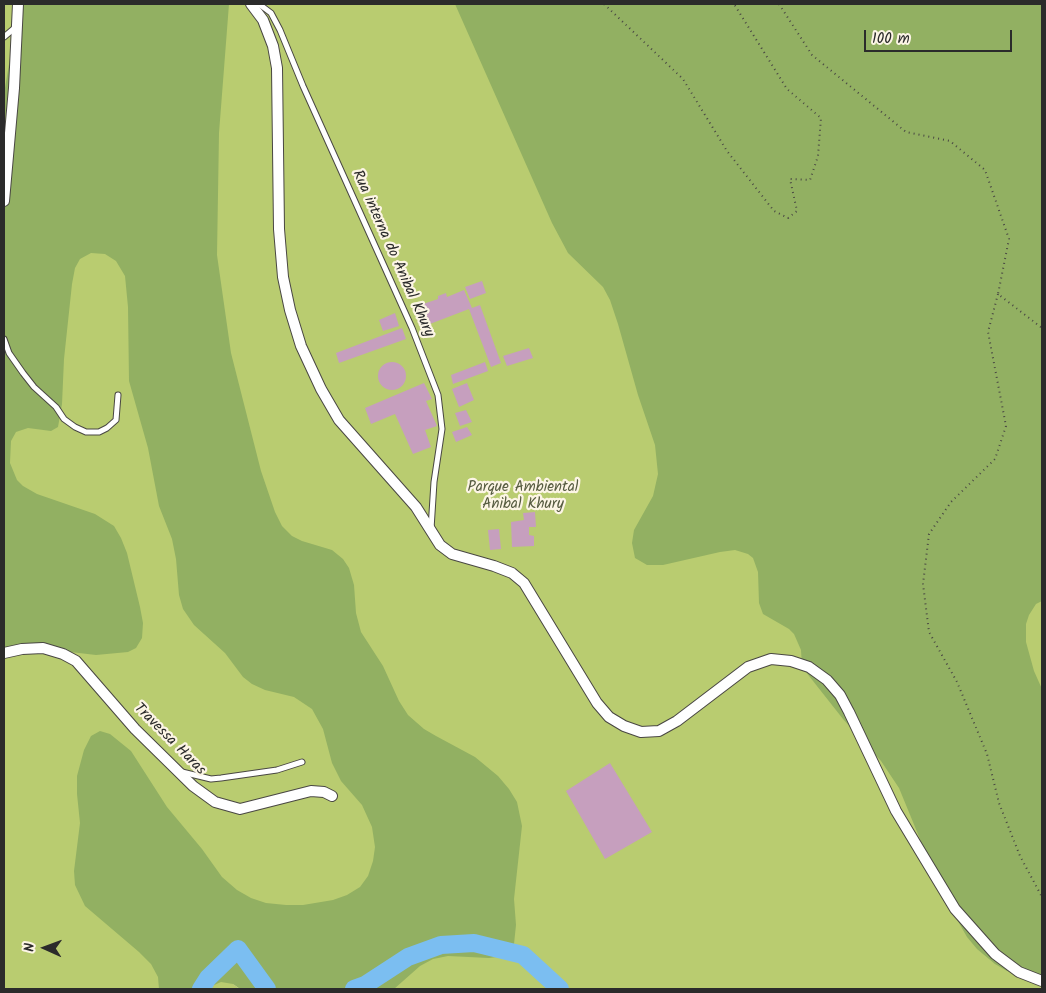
<!DOCTYPE html>
<style>
body{margin:0}
#map{position:relative;width:1046px;height:993px;overflow:hidden;background:#f2e7cc;font-family:Kalam,sans-serif}
canvas{display:block}
.frame{position:absolute;inset:0;border:5px solid #2b2b2b;pointer-events:none}
.north{position:absolute;left:20px;top:923px;width:50px;height:50px;-webkit-text-stroke:4px #fcf5e5;paint-order:stroke;rotate:272deg;font-size:14px;font-weight:700;line-height:20px;text-align:center;color:#2b2b2b}
.north::after{content:'';display:block;margin:auto;width:18px;height:22px;background:#2b2b2b;clip-path:polygon(50% 0,100% 100%,50% 72%,0 100%)}
.scale{position:absolute;left:864px;top:30px;width:148px;height:22px;box-sizing:border-box;border:2px solid #2b2b2b;border-top:0;padding-left:6px;font-size:15px;line-height:18px;white-space:nowrap;color:#2b2b2b;-webkit-text-stroke:4px #fcf5e5;paint-order:stroke}
</style>
<div id="map">
<canvas width="1046" height="993"></canvas>
<div class="frame"></div>
<div class="north">N</div>
<div class="scale">100 m</div>
</div>
<script>
const c = document.querySelector('canvas').getContext('2d');
c.lineJoin = 'round';
function fill(path, color) {
  c.fillStyle = color;
  c.fill(path, 'evenodd');
}
function toPath(rows) {
  const path = new Path2D();
  for (const r of rows) {
    if (r.length === 3) {
      path.moveTo(r[0] + r[2], r[1]);
      path.arc(r[0], r[1], r[2], 0, 2 * Math.PI);
      continue;
    }
    path.moveTo(r[0], r[1]);
    for (let i = 2; i < r.length; i += 2) path.lineTo(r[i], r[i + 1]);
  }
  return path;
}
function stroke(path, color, width, dash) {
  c.strokeStyle = color;
  c.lineWidth = width;
  c.lineCap = dash ? 'butt' : 'round';
  c.setLineDash(dash || []);
  c.stroke(path);
}
function label(font, color, halo, rows, align = 'center') {
  c.font = font + ' Kalam,sans-serif';
  c.lineWidth = 4.5;
  c.setLineDash([]);
  c.textBaseline = 'middle';
  c.strokeStyle = halo;
  c.fillStyle = color;
  for (const [text, x, y, turn = 0] of rows) {
    c.save();
    c.translate(x, y);
    c.rotate((+turn || 0) * Math.PI / 180);
    c.textAlign = isNaN(turn) ? turn : align;
    if (halo) c.strokeText(text, 0, 0);
    c.fillText(text, 0, 0);
    c.restore();
  }
}
fill(toPath([
 [4,4,1042,4,1042,989,251,989,233,984,240,989,4,989]
]), '#b9cc70');
fill(toPath([
 [15,4,229,4,219,133,217,255,231,353,261,471,275,512,282,526,292,536,302,541,332,550,343,559,349,568,354,585,356,613,361,632,383,666,399,701,408,715,424,729,436,736,475,757,498,776,509,789,517,802,522,826,514,899,516,925,514,944,504,956,489,958,448,956,433,959,420,966,394,989,240,989,233,984,221,982,205,989,159,989,158,977,151,964,139,952,85,906,75,885,74,871,80,823,77,794,77,776,84,750,91,736,100,731,110,734,131,751,167,807,202,849,222,877,237,890,251,898,266,903,286,905,303,905,333,900,347,895,360,887,368,876,373,861,375,847,372,827,362,805,341,781,332,763,323,729,312,709,294,697,265,690,252,684,243,677,225,653,194,625,183,609,179,595,176,559,172,539,159,506,148,448,129,381,128,307,125,276,116,261,105,254,91,253,80,259,75,268,72,284,64,359,62,404,58,427,51,431,28,428,16,432,11,441,10,463,17,480,23,486,37,494,95,514,114,526,121,538,127,553,140,607,143,623,142,638,136,648,128,652,96,655,45,649,4,651,4,94,10,58],
 [455,4,1042,4,1042,601,1036,604,1029,615,1026,624,1026,642,1034,671,1042,689,1042,984,1007,971,995,964,977,949,967,937,951,909,929,861,899,788,881,761,843,719,802,667,801,650,794,634,789,629,763,614,759,603,758,572,753,558,748,554,735,550,720,552,663,565,647,565,635,558,632,543,634,530,653,496,658,474,655,445,638,395,618,324,610,300,603,287,568,253,552,223]
]), '#92b062');
stroke(toPath([
 [201,989,208,978,238,949,267,989],
 [354,989,365,985,408,957,441,945,474,943,523,955,560,989]
]), '#7bbef1', 18);
fill(toPath([
 [482,281,486,293,470,299,465,287],
 [464,290,472,308,480,305,501,363,491,367,469,309,422,327,414,307,438,299,438,296,446,293,447,297],
 [395,313,399,326,383,331,379,320],
 [402,328,406,339,339,363,336,353],
 [529,348,533,358,507,366,503,356],
 [392,376,14],
 [485,362,488,371,453,384,451,375],
 [424,383,432,399,426,401,437,426,425,430,431,447,413,454,395,414,371,424,365,408],
 [467,383,474,400,459,407,452,389],
 [466,410,472,422,460,426,455,413],
 [467,427,472,435,456,442,452,432],
 [535,512,536,527,529,527,529,535,534,536,534,546,512,547,511,522,524,520,523,513],
 [499,529,501,549,490,550,488,530],
 [610,763,652,832,605,859,566,791]
]), '#c69fbe');
const service = toPath([
 [259,4,271,13,280,30,303,86,412,328,438,395,442,429,434,482,431,529],
 [4,37,17,26],
 [4,339,9,353,23,373,34,387,56,407,64,419,75,427,86,432,99,432,107,428,116,420,118,395],
 [182,772,211,779,221,778,277,770,302,762]
]);
const minor = toPath([
 [251,4,263,20,273,46,277,68,279,229,283,277,290,310,301,346,321,389,339,420,416,507,440,545,452,554,494,566,512,573,524,583,597,703,609,717,624,726,641,732,659,731,677,721,748,667,771,659,791,661,809,667,827,680,840,695,849,712,896,811,955,909,995,954,1019,972,1042,981],
 [4,201,14,88,18,4],
 [4,653,22,649,43,648,63,654,76,661,135,729,193,786,215,802,240,809,311,791,324,792,332,796]
]);
stroke(service, '#494743', 7);
stroke(minor, '#494743', 12);
stroke(toPath([
 [604,4,683,79,727,151,774,211,788,218,797,211,790,179,810,180,818,156,821,118,787,89,734,4],
 [779,4,812,55,906,132,950,141,985,170,1009,239,998,294,1042,328],
 [998,294,988,332,1006,426,995,459,951,502,929,534,923,584,929,632,957,682,987,754,999,803,1020,856,1042,897]
]), '#494743', 2, [1, 4]);
stroke(service, '#fff', 5);
stroke(minor, '#fff', 10);
label('15px', '#2b2b2b', '#fcf5e5', [
 ["Rua interna do Anibal Khury",392,254,66],
 ["Travessa Haras",169,740,45]
]);
label('15px', '#565b40', '#fcf5e5', [
 ["Parque Ambiental",523,488],
 ["Anibal Khury",523,505]
]);
</script>
